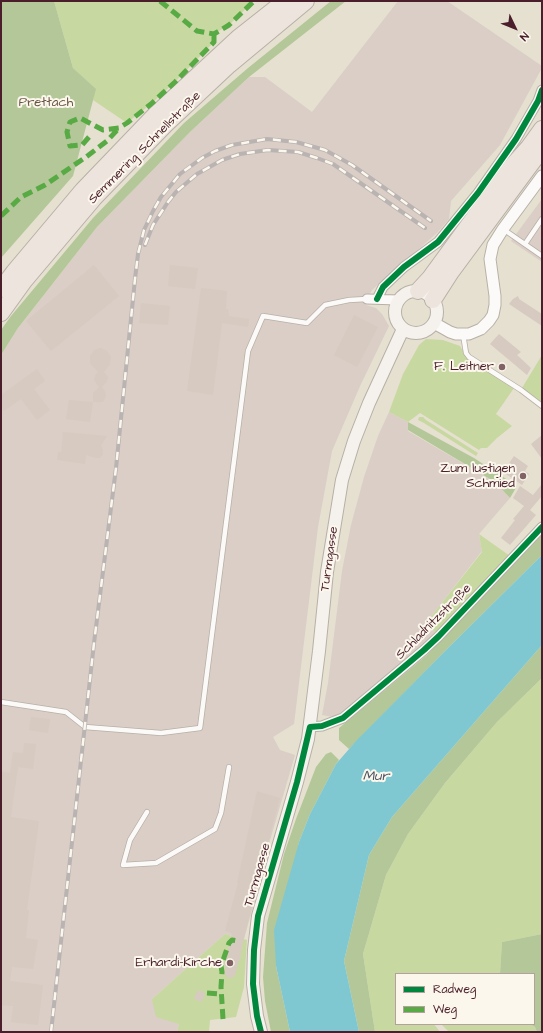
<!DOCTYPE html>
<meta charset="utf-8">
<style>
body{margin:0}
#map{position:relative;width:543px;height:1033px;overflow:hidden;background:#e6e0d0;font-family:"Architects Daughter",sans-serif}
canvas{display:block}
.frame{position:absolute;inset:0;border:2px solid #4a1f2b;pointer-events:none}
.legend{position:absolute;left:395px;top:973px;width:140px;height:52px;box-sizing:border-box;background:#fbf7ec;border:1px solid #b4a19f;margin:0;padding:5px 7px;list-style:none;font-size:12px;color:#4a1f2b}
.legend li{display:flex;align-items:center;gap:8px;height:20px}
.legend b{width:20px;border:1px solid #b4a19f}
.north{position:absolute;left:495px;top:8px;width:40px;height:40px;-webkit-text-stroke:3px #fbf7ec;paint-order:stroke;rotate:133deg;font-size:11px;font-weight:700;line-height:16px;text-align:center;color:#4a1f2b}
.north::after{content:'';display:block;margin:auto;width:14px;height:18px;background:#4a1f2b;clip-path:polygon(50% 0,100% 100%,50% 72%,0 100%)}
</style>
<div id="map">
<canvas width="543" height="1033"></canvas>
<div class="frame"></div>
<ul class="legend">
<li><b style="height:5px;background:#00873e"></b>Radweg</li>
<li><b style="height:5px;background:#57aa44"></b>Weg</li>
</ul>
<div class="north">N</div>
</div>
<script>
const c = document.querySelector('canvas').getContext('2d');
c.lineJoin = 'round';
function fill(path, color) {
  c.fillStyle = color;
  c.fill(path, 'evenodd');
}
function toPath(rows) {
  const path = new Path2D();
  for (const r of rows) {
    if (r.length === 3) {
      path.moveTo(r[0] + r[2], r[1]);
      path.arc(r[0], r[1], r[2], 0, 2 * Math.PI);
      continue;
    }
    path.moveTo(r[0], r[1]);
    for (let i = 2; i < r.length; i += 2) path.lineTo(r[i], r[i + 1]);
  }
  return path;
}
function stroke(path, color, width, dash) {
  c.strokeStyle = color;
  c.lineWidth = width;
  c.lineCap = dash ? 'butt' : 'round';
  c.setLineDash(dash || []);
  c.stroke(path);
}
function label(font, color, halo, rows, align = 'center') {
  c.font = font + ' "Architects Daughter",sans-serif';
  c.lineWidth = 4;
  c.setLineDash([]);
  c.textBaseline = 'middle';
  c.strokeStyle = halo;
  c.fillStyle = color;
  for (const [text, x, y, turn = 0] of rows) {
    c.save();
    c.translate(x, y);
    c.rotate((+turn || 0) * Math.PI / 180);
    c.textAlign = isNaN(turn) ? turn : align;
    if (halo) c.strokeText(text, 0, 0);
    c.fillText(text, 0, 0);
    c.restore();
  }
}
fill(toPath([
 [398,1,447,1,542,66,542,68,500,145,451,201,449,219,437,233,372,290,367,299,366,305,376,308,382,314,389,326,361,384,332,451,318,527,294,724,273,737,280,750,295,755,254,895,256,896,244,939,225,934,152,999,179,1024,177,1032,1,1032,1,355,18,328,97,227,190,132,249,77,265,77,312,112],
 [542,199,542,262,511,241],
 [389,412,408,422,408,431,495,482,510,498,479,534,482,551,426,623,437,634,359,699,342,712,333,717,322,715,328,683,342,571,351,525,364,477,378,436]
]), '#dacec6');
fill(toPath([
 [54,1,254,1,229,25,214,34,214,42,175,82,151,104,127,123,93,100,95,89,73,68],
 [426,339,443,340,460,346,468,359,514,388,496,414,512,426,497,438,487,448,481,448,479,450,420,413,408,422,389,412,403,374,419,345],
 [542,355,542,403,522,388],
 [419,417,423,417,426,420,478,453,476,456,424,423,418,420],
 [479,534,510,556,437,634,426,623,482,552],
 [542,678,542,934,502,942,500,974,396,974,396,1024,434,1024,440,1032,375,1032,363,954,386,875,408,834,445,783,497,722],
 [225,934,247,940,244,987,236,1017,210,1020,209,1032,177,1032,179,1024,156,1017,152,999],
 [441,1024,530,1024,535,1027,537,1032,449,1032]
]), '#c8d8a1');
fill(toPath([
 [1,1,54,1,73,68,96,89,73,176,1,258],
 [331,1,346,1,249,77,190,132,97,227,18,328,1,355,1,330,11,316,93,218,184,123,248,68],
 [408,422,474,458,517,486,510,498,495,482,408,430],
 [542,534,542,555,451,645,349,749,339,740,339,728,427,655,475,602],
 [542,645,542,678,497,722,445,783,408,834,386,875,363,954,375,1032,359,1032,344,961,369,855,392,817],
 [331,752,339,760,336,764,310,814,299,842,276,966,290,1032,271,1032,265,1001,263,977,267,923,284,854,296,819,316,767,326,754],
 [542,934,542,1032,537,1032,535,1027,530,1024,534,1024,534,974,500,974,502,942]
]), '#b4c798');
fill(toPath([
 [542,555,542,645,392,817,369,855,344,961,359,1032,290,1032,276,966,274,930,299,842,310,814,336,764,356,741,451,645]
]), '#80c8d1');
fill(toPath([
 [94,265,119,296,51,351,26,321],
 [170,265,198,268,195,289,168,286],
 [201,288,227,291,226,309,228,309,229,316,249,319,248,327,222,323,213,395,187,391],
 [518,296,519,299,542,314,542,326,509,304,513,299],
 [141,303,170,306,168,325,139,323],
 [354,315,378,327,357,367,334,355],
 [499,334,521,352,517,355,531,368,527,375,490,344],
 [101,348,107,351,111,357,110,364,104,372,108,377,107,381,102,387,105,392,106,396,103,402,93,402,93,393,99,387,94,380,95,376,98,372,90,363,90,356,94,350],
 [37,369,45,381,34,389,50,410,37,420,21,399,4,411,1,407,1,395],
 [69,400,93,402,90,422,66,419],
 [63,432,107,436,101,445,103,450,103,454,100,458,96,458,86,455,85,464,57,460,58,452,61,452],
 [542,435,542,459,531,444],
 [514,456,528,466,525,471,529,474,522,485,503,472],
 [542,484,542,496,530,510,536,515,510,545,501,538,515,520,513,519,524,506,513,498,520,486,533,495],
 [31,717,50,719,48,733,29,730],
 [24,743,36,744,33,769,18,767,11,817,39,821,27,910,29,910,26,938,38,940,33,969,12,967,10,981,43,985,38,1025,11,1022,13,1006,1,1005,1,772,10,773,13,752,23,753],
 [257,791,280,798,253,898,254,899,242,946,240,960,239,960,235,975,232,978,227,977,224,973,226,966,224,966,232,933,225,931,238,883,237,883],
 [198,990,205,993,202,1002,194,999]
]), '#d7cac0');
const service = toPath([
 [503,229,542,256],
 [525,244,542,219],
 [463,334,466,353,469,357,521,390,542,406],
 [1,702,66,712,85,727,161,733,200,728,248,351,263,316,307,323,325,305,349,300,367,299],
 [147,812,130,840,123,865,156,863,215,829,221,813,229,767]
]);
const minor = toPath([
 [367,299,398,300],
 [377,299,383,287,404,267,438,242,478,193,516,139,538,101,542,90],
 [310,727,322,726,343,718,424,650,439,636,542,527]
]);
const tertiary = toPath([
 [434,323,450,332,456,334,469,334,481,329,489,321,493,315,495,305,495,296,490,259,493,245,503,229,542,176]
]);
const secondary = toPath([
 [416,312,21],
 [261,1032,257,1016,253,984,254,950,258,916,297,782,308,739,319,651,327,572,342,480,354,441,369,403,403,329]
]);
const motorway = toPath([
 [1,289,14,272,83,190,156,114,238,38,285,1],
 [418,291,430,278,512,166,529,147,542,129],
 [433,300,451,272,542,149],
 [1,313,24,281,94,198,165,125,229,65,306,1]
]);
stroke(service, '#b7b0a7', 6);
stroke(minor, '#b7b0a7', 11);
stroke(tertiary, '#b7b0a7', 13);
stroke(secondary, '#b7b0a7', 14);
stroke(motorway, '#b7b0a7', 18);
stroke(service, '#fbfaf8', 4.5);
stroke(minor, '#fbfaf8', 9);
stroke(tertiary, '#fbfaf8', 11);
stroke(secondary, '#f5f2ed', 12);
stroke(motorway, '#ede5dd', 16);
const rail = toPath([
 [145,245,153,225,168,202,176,192,197,174,222,160,240,154,268,150,298,152,317,158,333,164,425,228],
 [51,1032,94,643,116,468,135,279,138,254,144,230,153,211,161,197,180,174,202,158,215,151,232,145,267,139,296,142,325,150,352,165,431,221]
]);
stroke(rail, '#b9b3b2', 4);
stroke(rail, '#fbf7ec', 2.5, [8]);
stroke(toPath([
 [160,1,197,31,214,34,229,25,254,1],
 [89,137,82,145,70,146,67,132,70,122,80,118,103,130,119,128,127,123,151,104,175,82,214,42,214,34],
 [1,216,21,197,45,185,86,157,107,141,119,128],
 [207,993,221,994],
 [223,1019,221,987,222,972,221,966,229,943,232,940,238,941]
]), '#57aa44', 5, [10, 5]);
stroke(toPath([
 [377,299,383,287,404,267,438,242,478,193,516,139,538,101,542,90],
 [261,1032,257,1016,253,984,254,950,258,916,297,782,310,727,322,726,343,718,424,650,439,636,542,527]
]), '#00873e', 6);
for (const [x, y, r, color] of [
 [502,367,4,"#816365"],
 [523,476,4,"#816365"],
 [230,963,4,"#816365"]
]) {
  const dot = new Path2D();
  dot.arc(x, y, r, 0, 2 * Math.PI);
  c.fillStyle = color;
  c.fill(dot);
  stroke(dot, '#fbf7ec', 1.5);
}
label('13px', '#685443', '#fbf7ec', [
 ["Prettach",46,103]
]);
label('13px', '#4a1f2b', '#fbf7ec', [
 ["Semmering Schnellstraße",145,148,-45],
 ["Turmgasse",330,559,-82],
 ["Schladnitzstraße",434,622,-45],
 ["Turmgasse",258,875,-74]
]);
label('13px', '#4a1f2b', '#fbf7ec', [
 ["F. Leitner",494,367],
 ["Zum lustigen",515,469],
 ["Schmied",515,484],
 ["Erhardi-Kirche",222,963]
], 'right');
label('italic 14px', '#4e5665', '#fbf7ec', [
 ["Mur",376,777]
]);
</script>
